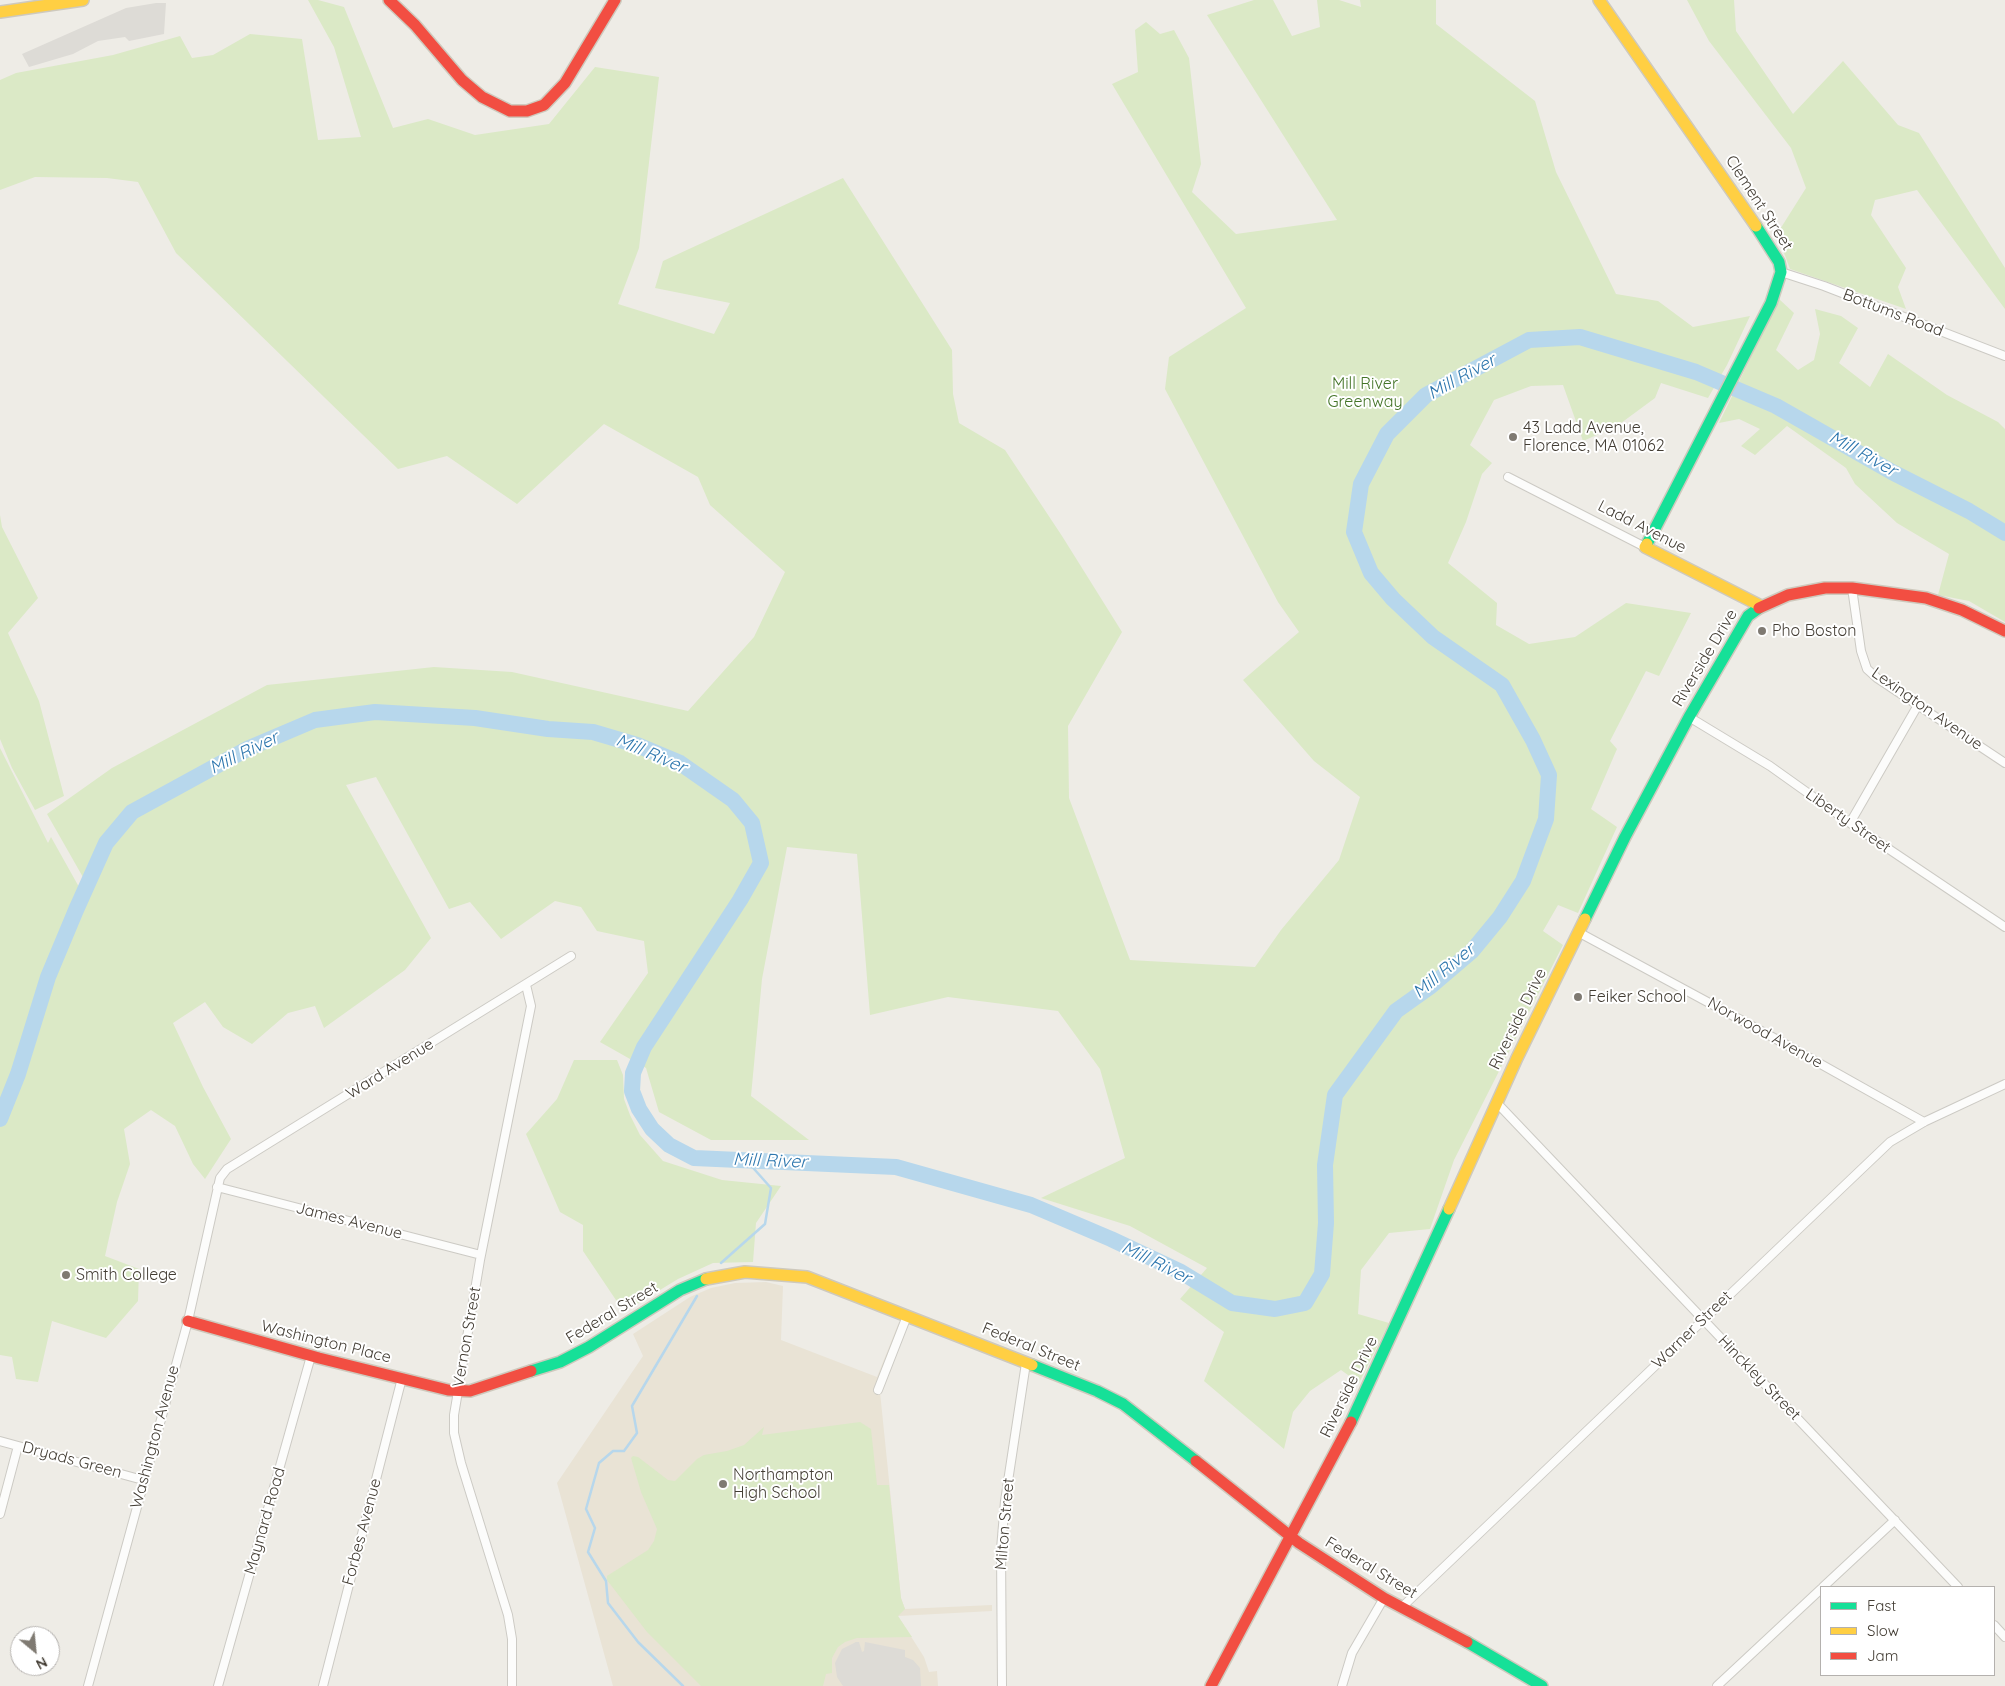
<!DOCTYPE html>
<style>
body{margin:0}
#map{position:relative;width:2005px;height:1686px;overflow:hidden;background:#eeece6;font-family:Quicksand,sans-serif}
canvas{display:block}
.legend{position:absolute;left:1820px;top:1586px;width:175px;height:90px;box-sizing:border-box;background:#fff;border:1px solid #b4b1ae;margin:0;padding:6px 9px;list-style:none;font-size:15px;color:#433d34}
.legend li{display:flex;align-items:center;gap:10px;height:25px}
.legend b{width:25px;border:1px solid #b4b1ae}
.north{position:absolute;left:10px;top:1626px;width:50px;height:50px;box-sizing:border-box;background:#fff;border:1px solid #b4b1ae;border-radius:50%;rotate:152deg;font-size:14px;font-weight:700;line-height:20px;text-align:center;color:#433d34}
.north::after{content:'';display:block;margin:auto;width:18px;height:22px;background:#7f7a72;clip-path:polygon(50% 0,100% 100%,50% 72%,0 100%)}
</style>
<div id="map">
<canvas width="2005" height="1686"></canvas>
<ul class="legend">
<li><b style="height:6px;background:#16e098"></b>Fast</li>
<li><b style="height:6px;background:#ffcf43"></b>Slow</li>
<li><b style="height:6px;background:#f24e42"></b>Jam</li>
</ul>
<div class="north">N</div>
</div>
<script>
const c = document.querySelector('canvas').getContext('2d');
c.lineJoin = 'round';
function fill(path, color) {
  c.fillStyle = color;
  c.fill(path, 'evenodd');
}
function toPath(rows) {
  const path = new Path2D();
  for (const r of rows) {
    path.moveTo(r[0], r[1]);
    for (let i = 2; i < r.length; i += 2) path.lineTo(r[i], r[i + 1]);
  }
  return path;
}
function stroke(path, color, width, dash) {
  c.strokeStyle = color;
  c.lineWidth = width;
  c.lineCap = dash ? 'butt' : 'round';
  c.setLineDash(dash || []);
  c.stroke(path);
}
function label(font, color, halo, rows, align = 'center') {
  c.font = font + ' Quicksand,sans-serif';
  c.lineWidth = 4;
  c.setLineDash([]);
  c.textBaseline = 'middle';
  c.strokeStyle = halo;
  c.fillStyle = color;
  for (const [text, x, y, turn = 0] of rows) {
    c.save();
    c.translate(x, y);
    c.rotate((+turn || 0) * Math.PI / 180);
    c.textAlign = isNaN(turn) ? turn : align;
    if (halo) c.strokeText(text, 0, 0);
    c.fillText(text, 0, 0);
    c.restore();
  }
}
fill(toPath([
 [766,1282,783,1286,781,1340,877,1377,899,1322,906,1325,880,1392,901,1598,905,1609,992,1605,992,1611,898,1616,924,1657,929,1672,937,1671,938,1686,613,1686,557,1483,643,1356,633,1334,690,1297,711,1288,735,1283]
]), '#e9e3d5');
fill(toPath([
 [308,0,318,0,344,7,393,128,428,119,475,135,549,124,595,67,659,77,639,248,618,304,714,334,730,303,655,288,663,261,843,178,952,350,953,394,959,423,1005,450,1062,536,1122,632,1068,726,1069,798,1130,960,1255,967,1281,930,1339,860,1360,797,1314,761,1243,680,1299,632,1278,602,1165,389,1169,357,1246,308,1112,84,1138,72,1135,30,1146,22,1160,34,1174,30,1189,58,1201,164,1192,192,1236,234,1337,220,1207,15,1254,0,1273,0,1292,36,1320,27,1317,0,1339,0,1361,7,1360,0,1436,0,1436,24,1535,101,1556,172,1616,294,1658,301,1693,327,1750,316,1727,365,1708,398,1661,383,1655,398,1617,426,1583,441,1563,385,1531,386,1494,400,1470,445,1492,463,1482,474,1466,522,1448,563,1497,603,1496,625,1529,644,1575,637,1626,603,1691,613,1659,676,1646,671,1610,741,1617,749,1591,809,1617,827,1578,913,1558,905,1543,931,1563,945,1454,1160,1430,1229,1389,1233,1361,1270,1358,1314,1389,1323,1359,1383,1341,1370,1310,1391,1293,1412,1284,1449,1204,1381,1224,1332,1180,1299,1207,1268,1130,1226,1041,1198,1125,1158,1100,1069,1058,1011,948,997,870,1015,857,854,787,847,762,979,751,1096,809,1140,711,1140,659,1112,646,1068,600,1042,648,973,644,941,597,931,581,907,555,901,501,939,470,902,449,909,376,777,346,785,431,938,405,970,324,1028,315,1006,288,1013,252,1044,223,1027,205,1002,173,1023,203,1087,231,1139,205,1179,193,1164,175,1126,151,1110,124,1129,130,1164,117,1202,105,1256,139,1269,138,1301,106,1338,52,1321,38,1382,16,1379,12,1357,0,1355,0,748,48,843,51,837,84,896,88,886,47,814,112,768,267,685,434,667,512,672,688,711,754,637,785,572,710,505,698,477,604,424,517,504,447,456,398,469,176,253,138,182,107,178,35,177,0,190,0,80,16,73,113,55,180,36,192,58,213,55,250,34,302,39,318,140,361,137,334,47],
 [1687,0,1734,0,1736,31,1793,114,1843,61,1898,125,1919,133,2005,268,2005,309,1917,190,1875,200,1871,215,1906,268,1898,287,1906,309,1790,269,1777,234,1806,188,1791,148,1709,41],
 [1779,299,1794,313,1776,350,1798,370,1814,360,1820,334,1815,309,1841,316,1858,328,1839,363,1870,387,1888,354,1947,395,1998,422,2005,429,2005,622,1969,601,1938,595,1949,554,1897,523,1855,484,1846,468,1787,426,1755,455,1741,446,1760,429,1739,419,1719,423],
 [0,515,2,527,38,598,8,633,39,701,64,796,35,810,12,768,0,739],
 [574,1060,617,1060,623,1075,624,1099,630,1115,640,1135,663,1161,722,1180,781,1186,756,1223,753,1262,713,1263,678,1279,624,1312,583,1251,583,1225,560,1212,526,1134,557,1099],
 [860,1422,871,1429,877,1485,889,1485,901,1598,905,1609,898,1616,912,1637,857,1638,845,1642,838,1647,832,1658,832,1673,826,1674,823,1686,701,1686,647,1632,607,1580,607,1576,648,1550,654,1541,657,1529,641,1492,631,1458,633,1456,638,1457,668,1480,675,1481,697,1459,704,1455,727,1451,744,1445,764,1427,762,1435]
]), '#dbe9c6');
fill(toPath([
 [156,3,166,3,164,34,129,41,125,37,98,41,73,54,29,67,22,54,126,8],
 [856,1642,859,1642,862,1652,864,1651,865,1642,905,1650,905,1657,913,1660,920,1668,921,1686,843,1686,837,1677,835,1663,842,1649]
]), '#dddbd6');
stroke(toPath([
 [721,1263,765,1224,771,1188,747,1161],
 [683,1686,638,1642,608,1603,606,1581,588,1552,595,1528,586,1509,599,1463,613,1451,624,1451,637,1433,632,1406,697,1296]
]), '#b7d7ec', 2.5);
stroke(toPath([
 [0,1119,18,1074,48,977,76,910,106,843,132,812,249,748,315,720,375,712,475,718,548,729,593,732,637,745,680,763,733,800,752,823,761,863,740,900,644,1047,633,1073,632,1091,639,1109,652,1129,669,1145,694,1158,896,1167,1031,1205,1111,1239,1181,1272,1232,1303,1275,1309,1305,1303,1322,1274,1326,1223,1325,1165,1335,1095,1396,1011,1431,986,1472,951,1500,917,1523,881,1546,819,1549,775,1533,740,1502,685,1433,637,1393,599,1371,573,1354,532,1361,484,1387,434,1426,395,1529,340,1580,337,1696,372,1776,406,1892,472,1969,511,2005,533]
]), '#b7d7ec', 16);
const street = toPath([
 [1781,272,1824,286,2005,356],
 [1508,477,1645,547],
 [1852,588,1861,651,1867,669,1877,678,2005,763],
 [1689,717,1770,766,1850,823,2005,927],
 [1850,823,1918,705],
 [1578,932,1776,1039,1924,1122],
 [1497,1103,1958,1587],
 [217,1187,481,1255],
 [878,1390,907,1316],
 [0,1441,143,1480],
 [0,1514,18,1446],
 [1823,1587,1895,1520],
 [1402,1607,1890,1142,1924,1122,2005,1084],
 [1994,1625,2005,1637],
 [88,1686,188,1321,220,1178,227,1169,571,956],
 [218,1686,311,1356],
 [323,1686,402,1378],
 [512,1686,512,1639,508,1615,461,1463,454,1433,454,1415,480,1260,531,1006,526,985],
 [1002,1686,1001,1549,1005,1501,1026,1363],
 [1342,1686,1352,1653,1384,1598],
 [1717,1686,1821,1589]
]);
const fast = toPath([
 [1647,544,1771,303,1781,272,1779,262,1756,226],
 [1585,919,1625,837,1689,717,1748,616,1759,608],
 [1032,1365,1097,1391,1123,1404,1196,1461],
 [531,1371,560,1362,589,1347,680,1290,706,1279],
 [1351,1422,1449,1209],
 [1467,1642,1542,1686]
]);
const slow = toPath([
 [1599,0,1756,226],
 [0,12,83,0],
 [1647,544,1645,547,1761,606],
 [1449,1209,1517,1058,1585,919],
 [706,1279,745,1272,807,1277,1032,1365]
]);
const jam = toPath([
 [389,0,415,25,462,80,482,97,510,111,527,111,544,105,565,83,615,0],
 [1759,608,1788,595,1825,588,1852,588,1926,598,1962,610,2005,631],
 [188,1321,319,1358,448,1390,470,1391,531,1371],
 [1196,1461,1299,1543,1384,1598,1467,1642],
 [1211,1686,1351,1422]
]);
stroke(street, '#cccac4', 10);
stroke(fast, '#cec9bd', 14);
stroke(slow, '#cec9bd', 14);
stroke(jam, '#cec9bd', 14);
stroke(street, '#fcfcfb', 8);
stroke(fast, '#16e098', 11);
stroke(slow, '#ffcf43', 11);
stroke(jam, '#f24e42', 11);
for (const [x, y, r, color] of [
 [1513,437,5,"#7f7a72"],
 [1762,631,5,"#7f7a72"],
 [1578,997,5,"#7f7a72"],
 [66,1275,5,"#7f7a72"],
 [723,1484,5,"#7f7a72"]
]) {
  const dot = new Path2D();
  dot.arc(x, y, r, 0, 2 * Math.PI);
  c.fillStyle = color;
  c.fill(dot);
  stroke(dot, '#fff', 2);
}
label('16px', '#433d34', '#fff', [
 ["Clement Street",1759,203,57],
 ["Bottums Road",1893,313,21],
 ["Ladd Avenue",1642,527,27],
 ["Riverside Drive",1705,658,-59],
 ["Lexington Avenue",1927,709,35],
 ["Liberty Street",1848,821,35],
 ["Riverside Drive",1518,1019,-64],
 ["Norwood Avenue",1765,1033,29],
 ["Ward Avenue",390,1069,-32],
 ["James Avenue",349,1221,14],
 ["Federal Street",612,1313,-31],
 ["Warner Street",1692,1330,-44],
 ["Vernon Street",467,1337,-80],
 ["Washington Place",326,1342,14],
 ["Federal Street",1031,1347,22],
 ["Hinckley Street",1759,1378,46],
 ["Riverside Drive",1349,1387,-64],
 ["Washington Avenue",155,1437,-75],
 ["Dryads Green",72,1460,15],
 ["Maynard Road",265,1521,-74],
 ["Milton Street",1005,1524,-85],
 ["Forbes Avenue",362,1532,-75],
 ["Federal Street",1371,1568,31]
]);
label('16px', '#447428', '#fff', [
 ["Mill River",1365,384],
 ["Greenway",1365,402]
]);
label('16px', '#433d34', '#fff', [
 ["43 Ladd Avenue,",1523,428],
 ["Florence, MA 01062",1523,446],
 ["Pho Boston",1772,631],
 ["Feiker School",1588,997],
 ["Smith College",76,1275],
 ["Northampton",733,1475],
 ["High School",733,1493]
], 'left');
label('italic 18px', '#2e77ae', '#fff', [
 ["Mill River",1462,377,-29],
 ["Mill River",1863,454,29],
 ["Mill River",244,753,-26],
 ["Mill River",651,754,23],
 ["Mill River",1444,971,-40],
 ["Mill River",770,1161,2],
 ["Mill River",1156,1263,26]
]);
</script>
